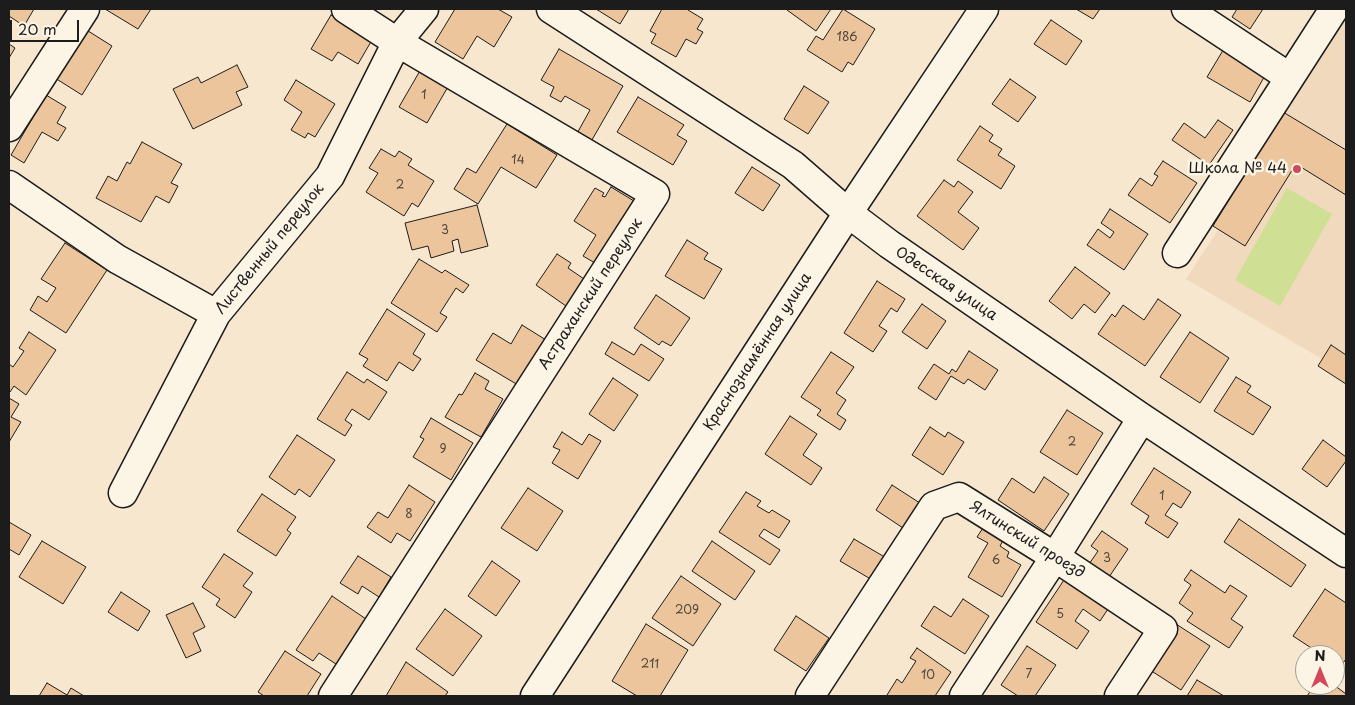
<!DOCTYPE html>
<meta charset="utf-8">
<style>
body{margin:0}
#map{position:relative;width:1355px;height:705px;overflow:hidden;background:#f7e7cf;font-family:"Playpen Sans",sans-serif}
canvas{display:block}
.frame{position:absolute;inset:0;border:10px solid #1c1c1c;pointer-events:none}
.north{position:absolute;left:1295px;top:645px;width:50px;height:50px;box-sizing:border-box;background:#fcf5e5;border:1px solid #a29e95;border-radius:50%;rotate:0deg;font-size:14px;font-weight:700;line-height:20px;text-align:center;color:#1c1c1c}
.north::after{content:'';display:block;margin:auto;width:18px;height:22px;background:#d1495b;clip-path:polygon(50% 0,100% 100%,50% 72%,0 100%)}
.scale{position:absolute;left:10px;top:20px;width:69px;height:22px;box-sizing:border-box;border:2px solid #1c1c1c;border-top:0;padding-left:6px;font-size:15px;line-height:18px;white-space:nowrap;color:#1c1c1c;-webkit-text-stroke:4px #fcf5e5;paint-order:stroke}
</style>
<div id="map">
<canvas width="1355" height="705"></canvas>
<div class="frame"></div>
<div class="north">N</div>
<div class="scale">20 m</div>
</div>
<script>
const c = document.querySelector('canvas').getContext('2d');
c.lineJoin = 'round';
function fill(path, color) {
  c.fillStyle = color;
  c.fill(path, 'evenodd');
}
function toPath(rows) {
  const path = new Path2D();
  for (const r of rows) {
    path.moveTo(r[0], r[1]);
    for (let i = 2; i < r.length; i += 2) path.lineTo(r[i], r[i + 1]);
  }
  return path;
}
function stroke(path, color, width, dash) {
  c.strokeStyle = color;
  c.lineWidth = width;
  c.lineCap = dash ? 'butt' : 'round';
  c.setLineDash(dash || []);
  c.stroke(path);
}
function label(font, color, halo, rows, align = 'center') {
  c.font = font + ' "Playpen Sans",sans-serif';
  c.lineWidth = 5;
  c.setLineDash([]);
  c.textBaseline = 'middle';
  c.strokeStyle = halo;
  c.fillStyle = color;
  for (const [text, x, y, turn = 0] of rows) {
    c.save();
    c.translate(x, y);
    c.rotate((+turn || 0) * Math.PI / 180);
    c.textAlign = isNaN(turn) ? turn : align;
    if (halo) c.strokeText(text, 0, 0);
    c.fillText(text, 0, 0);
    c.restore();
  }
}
fill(toPath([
 [1346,18,1346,355,1331,345,1322,359,1186,279,1218,230,1213,226,1283,112]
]), '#f0d9bd');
fill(toPath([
 [1287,188,1332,214,1280,306,1235,280]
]), '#cfdf93');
const building = toPath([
 [9,9,34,9,24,26,9,16,9,9],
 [105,9,151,9,138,29,105,9],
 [455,9,498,9,512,17,494,47,477,36,463,59,435,42,455,9],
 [596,9,629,9,620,24,596,9],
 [662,9,688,9,688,10,703,19,697,29,703,32,696,44,686,39,676,57,651,43,656,34,650,31,662,9],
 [788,9,831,9,816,31,787,10,788,9],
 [843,9,875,29,853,65,848,62,842,72,807,50,816,36,823,40,843,9],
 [1076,9,1100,9,1093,19,1076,9],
 [1237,9,1263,9,1250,29,1232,17,1237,9],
 [331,15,372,40,358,64,338,52,332,61,311,49,331,15],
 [1051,20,1082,41,1066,65,1034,44,1051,20],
 [85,29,112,46,82,95,55,78,85,29],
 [9,44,15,48,9,58,9,44],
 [1225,47,1267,72,1250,102,1207,77,1225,47],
 [559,49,623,86,589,145,575,137,590,110,565,96,561,102,550,96,554,87,541,80,559,49],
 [237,65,248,87,236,92,242,105,193,129,173,89,198,77,201,83,237,65],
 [421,69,449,85,427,123,399,107,421,69],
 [1010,79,1036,97,1018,122,992,104,1010,79],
 [296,80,335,104,315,137,308,133,305,138,291,130,302,112,284,100,296,80],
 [804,86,829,102,808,134,784,119,804,86],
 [46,95,66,107,57,123,66,128,58,141,42,132,24,163,11,155,46,95],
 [638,97,684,125,677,135,687,141,673,165,617,132,638,97],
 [1283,112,1346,150,1346,195,1296,164,1245,246,1213,226,1283,112],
 [1218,120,1233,130,1209,165,1172,140,1184,123,1205,138,1218,120],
 [507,124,557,155,536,188,501,167,478,204,454,189,467,168,476,173,507,124],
 [980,126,993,135,989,141,1002,149,998,155,1015,166,1001,189,957,160,980,126],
 [142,142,182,164,171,183,178,186,169,203,156,196,141,222,96,198,108,176,117,181,127,162,130,164,142,142],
 [381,149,395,157,399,151,412,159,408,165,434,181,418,207,412,203,404,216,366,192,378,173,369,168,381,149],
 [1163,161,1197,183,1170,223,1128,195,1140,178,1152,186,1158,176,1154,174,1163,161],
 [752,167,780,185,763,211,735,193,752,167],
 [944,180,954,187,958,181,973,192,958,212,979,228,963,250,917,216,944,180],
 [611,187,634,201,595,263,583,256,596,235,574,221,595,188,604,193,602,196,605,197,611,187],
 [477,205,488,246,461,253,458,239,452,241,454,251,431,258,428,246,412,250,405,223,477,205],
 [1110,209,1148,234,1124,270,1087,245,1098,229,1110,238,1114,232,1101,223,1110,209],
 [687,240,708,253,704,259,722,269,704,299,665,276,687,240],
 [65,243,107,270,66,333,30,310,38,296,47,302,56,288,41,279,65,243],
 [557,254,571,263,568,268,584,279,566,306,536,285,557,254],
 [419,259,442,273,445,270,469,285,463,293,456,288,440,313,447,317,437,332,391,303,419,259],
 [1075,267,1110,293,1095,313,1084,304,1072,319,1049,301,1075,267],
 [877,281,905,299,897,312,891,308,879,326,887,331,873,352,844,333,877,281],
 [656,295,690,318,671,346,662,341,659,345,634,328,656,295],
 [1158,299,1181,315,1145,366,1098,334,1112,314,1115,317,1123,305,1144,320,1158,299],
 [922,304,946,321,927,349,902,332,922,304],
 [387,309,425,334,413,354,421,359,413,371,399,362,387,381,363,366,368,359,359,354,387,309],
 [522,325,546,340,518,385,476,360,493,333,511,344,522,325],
 [29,332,56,350,26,395,14,386,10,392,9,391,9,364,13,367,24,351,19,348,29,332],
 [1190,332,1229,358,1200,403,1160,377,1190,332],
 [612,342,634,355,641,344,664,359,649,381,605,354,612,342],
 [1331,345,1346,355,1346,384,1318,366,1331,345],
 [969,351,998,370,985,390,968,379,964,384,951,376,936,400,918,388,934,364,949,374,952,369,956,372,969,351],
 [831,352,854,367,836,393,846,400,837,414,846,420,840,430,817,415,821,410,801,397,831,352],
 [347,372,364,383,367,379,387,392,369,420,352,409,345,420,352,425,345,436,317,419,347,372],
 [475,373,489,381,485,389,503,399,481,437,445,417,459,394,462,395,475,373],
 [1236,377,1251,386,1247,392,1271,407,1253,435,1214,411,1236,377],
 [613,378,638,395,614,431,589,414,613,378],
 [9,398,19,404,11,417,21,422,9,442,9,398],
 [1067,410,1103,433,1077,475,1040,452,1067,410],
 [790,416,817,434,803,455,822,468,811,485,765,454,790,416],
 [431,418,473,443,451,480,413,457,424,439,420,437,431,418],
 [930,427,945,437,948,432,964,442,943,475,912,455,930,427],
 [562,432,582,445,589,434,601,441,578,479,552,463,560,450,553,447,562,432],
 [297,435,335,460,310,497,299,489,295,495,269,477,297,435],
 [1323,440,1346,457,1346,461,1327,487,1302,469,1323,440],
 [1154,468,1191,492,1181,508,1173,503,1165,515,1178,523,1168,538,1145,523,1149,516,1131,504,1154,468],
 [1044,477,1069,494,1044,531,998,500,1012,478,1034,493,1044,477],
 [409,485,435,502,410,541,397,533,391,543,367,527,378,512,388,518,409,485],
 [892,485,923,505,906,530,876,510,892,485],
 [528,488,563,511,537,551,501,528,528,488],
 [746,492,761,501,757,506,769,513,772,510,790,521,779,538,764,529,759,536,780,550,770,565,719,532,746,492],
 [262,494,296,517,287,530,291,533,276,556,237,531,262,494],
 [1239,519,1306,565,1291,587,1224,542,1239,519],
 [9,522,31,535,19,555,9,549,9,522],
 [985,525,1005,537,1000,546,1009,552,1007,557,1021,565,1002,597,968,577,988,543,977,537,985,525],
 [1102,531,1128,549,1107,580,1087,567,1098,551,1091,546,1102,531],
 [854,539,888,559,874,581,840,561,854,539],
 [42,541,86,567,63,604,19,577,42,541],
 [712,541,755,571,735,600,692,571,712,541],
 [224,554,253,573,243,586,252,592,235,618,216,605,220,599,202,587,224,554],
 [358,556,391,577,379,597,362,586,358,594,340,583,358,556],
 [492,561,520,581,496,616,468,596,492,561],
 [1191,570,1225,593,1230,585,1247,596,1231,619,1243,627,1229,648,1187,621,1193,613,1179,603,1191,585,1184,580,1191,570],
 [1068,574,1105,598,1101,605,1108,609,1100,621,1083,609,1075,621,1089,631,1077,649,1036,622,1068,574],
 [681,576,721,604,693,646,652,618,681,576],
 [1325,589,1346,603,1346,659,1340,667,1335,664,1335,655,1322,655,1293,636,1325,589],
 [121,592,150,611,138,631,108,612,121,592],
 [332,596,366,619,336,664,319,653,313,661,296,650,332,596],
 [963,599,989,616,965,654,921,626,934,606,951,617,963,599],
 [193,603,205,627,193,633,201,651,186,658,166,615,193,603],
 [445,609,482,636,453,676,416,649,445,609],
 [796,616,829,638,806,671,774,650,796,616],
 [646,624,688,650,660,696,637,696,612,681,646,624],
 [1176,624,1210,646,1181,690,1147,668,1176,624],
 [1027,646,1056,665,1035,696,1018,696,1001,685,1027,646],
 [917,648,951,672,935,696,888,696,887,695,897,679,902,683,916,661,910,658,917,648],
 [285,651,321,674,307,696,264,696,258,692,285,651],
 [406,662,448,692,445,696,386,696,406,662],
 [1197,680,1224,696,1187,696,1197,680],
 [47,683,67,695,71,688,84,696,39,696,47,683],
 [1315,685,1334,685,1346,694,1346,696,1307,696,1315,685]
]);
fill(building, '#ecc59c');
stroke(building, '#1c1c1c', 1);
const minor = toPath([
 [551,9,793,165,848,213,889,244,1142,418,1346,553],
 [1186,9,1289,77],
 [9,127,85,9],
 [9,185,117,259,216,314],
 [1177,253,1334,9],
 [123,493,216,314,330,176,397,42,424,9],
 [333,696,655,194,397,42,346,9],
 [535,696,848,213,984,9],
 [810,696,934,506,959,497,1055,557,1163,629,1119,696],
 [964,696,1055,557,1142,418]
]);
stroke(minor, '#1c1c1c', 31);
stroke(minor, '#fcf5e5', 28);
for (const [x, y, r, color] of [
 [1297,169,5,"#d1495b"]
]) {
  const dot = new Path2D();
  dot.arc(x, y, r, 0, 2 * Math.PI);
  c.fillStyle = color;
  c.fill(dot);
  stroke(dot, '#fcf5e5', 2);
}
label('12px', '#50463c', null, [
 ["186",847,38],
 ["1",424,96],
 ["14",518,161],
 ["2",400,186],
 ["3",445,231],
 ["2",1072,443],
 ["9",443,450],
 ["1",1162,497],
 ["8",409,515],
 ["3",1107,559],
 ["6",996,561],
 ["209",687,611],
 ["5",1060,615],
 ["211",650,665],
 ["7",1029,675],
 ["10",928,676]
]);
label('15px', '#1c1c1c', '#fcf5e5', [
 ["Школа № 44",1287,169]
], 'right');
label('15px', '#1c1c1c', '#fcf5e5', [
 ["Лиственный переулок",270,249,-51],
 ["Одесская улица",946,284,34],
 ["Астраханский переулок",591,294,-57],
 ["Краснознамённая улица",758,352,-57],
 ["Ялтинский проезд",1027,540,32]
]);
</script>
